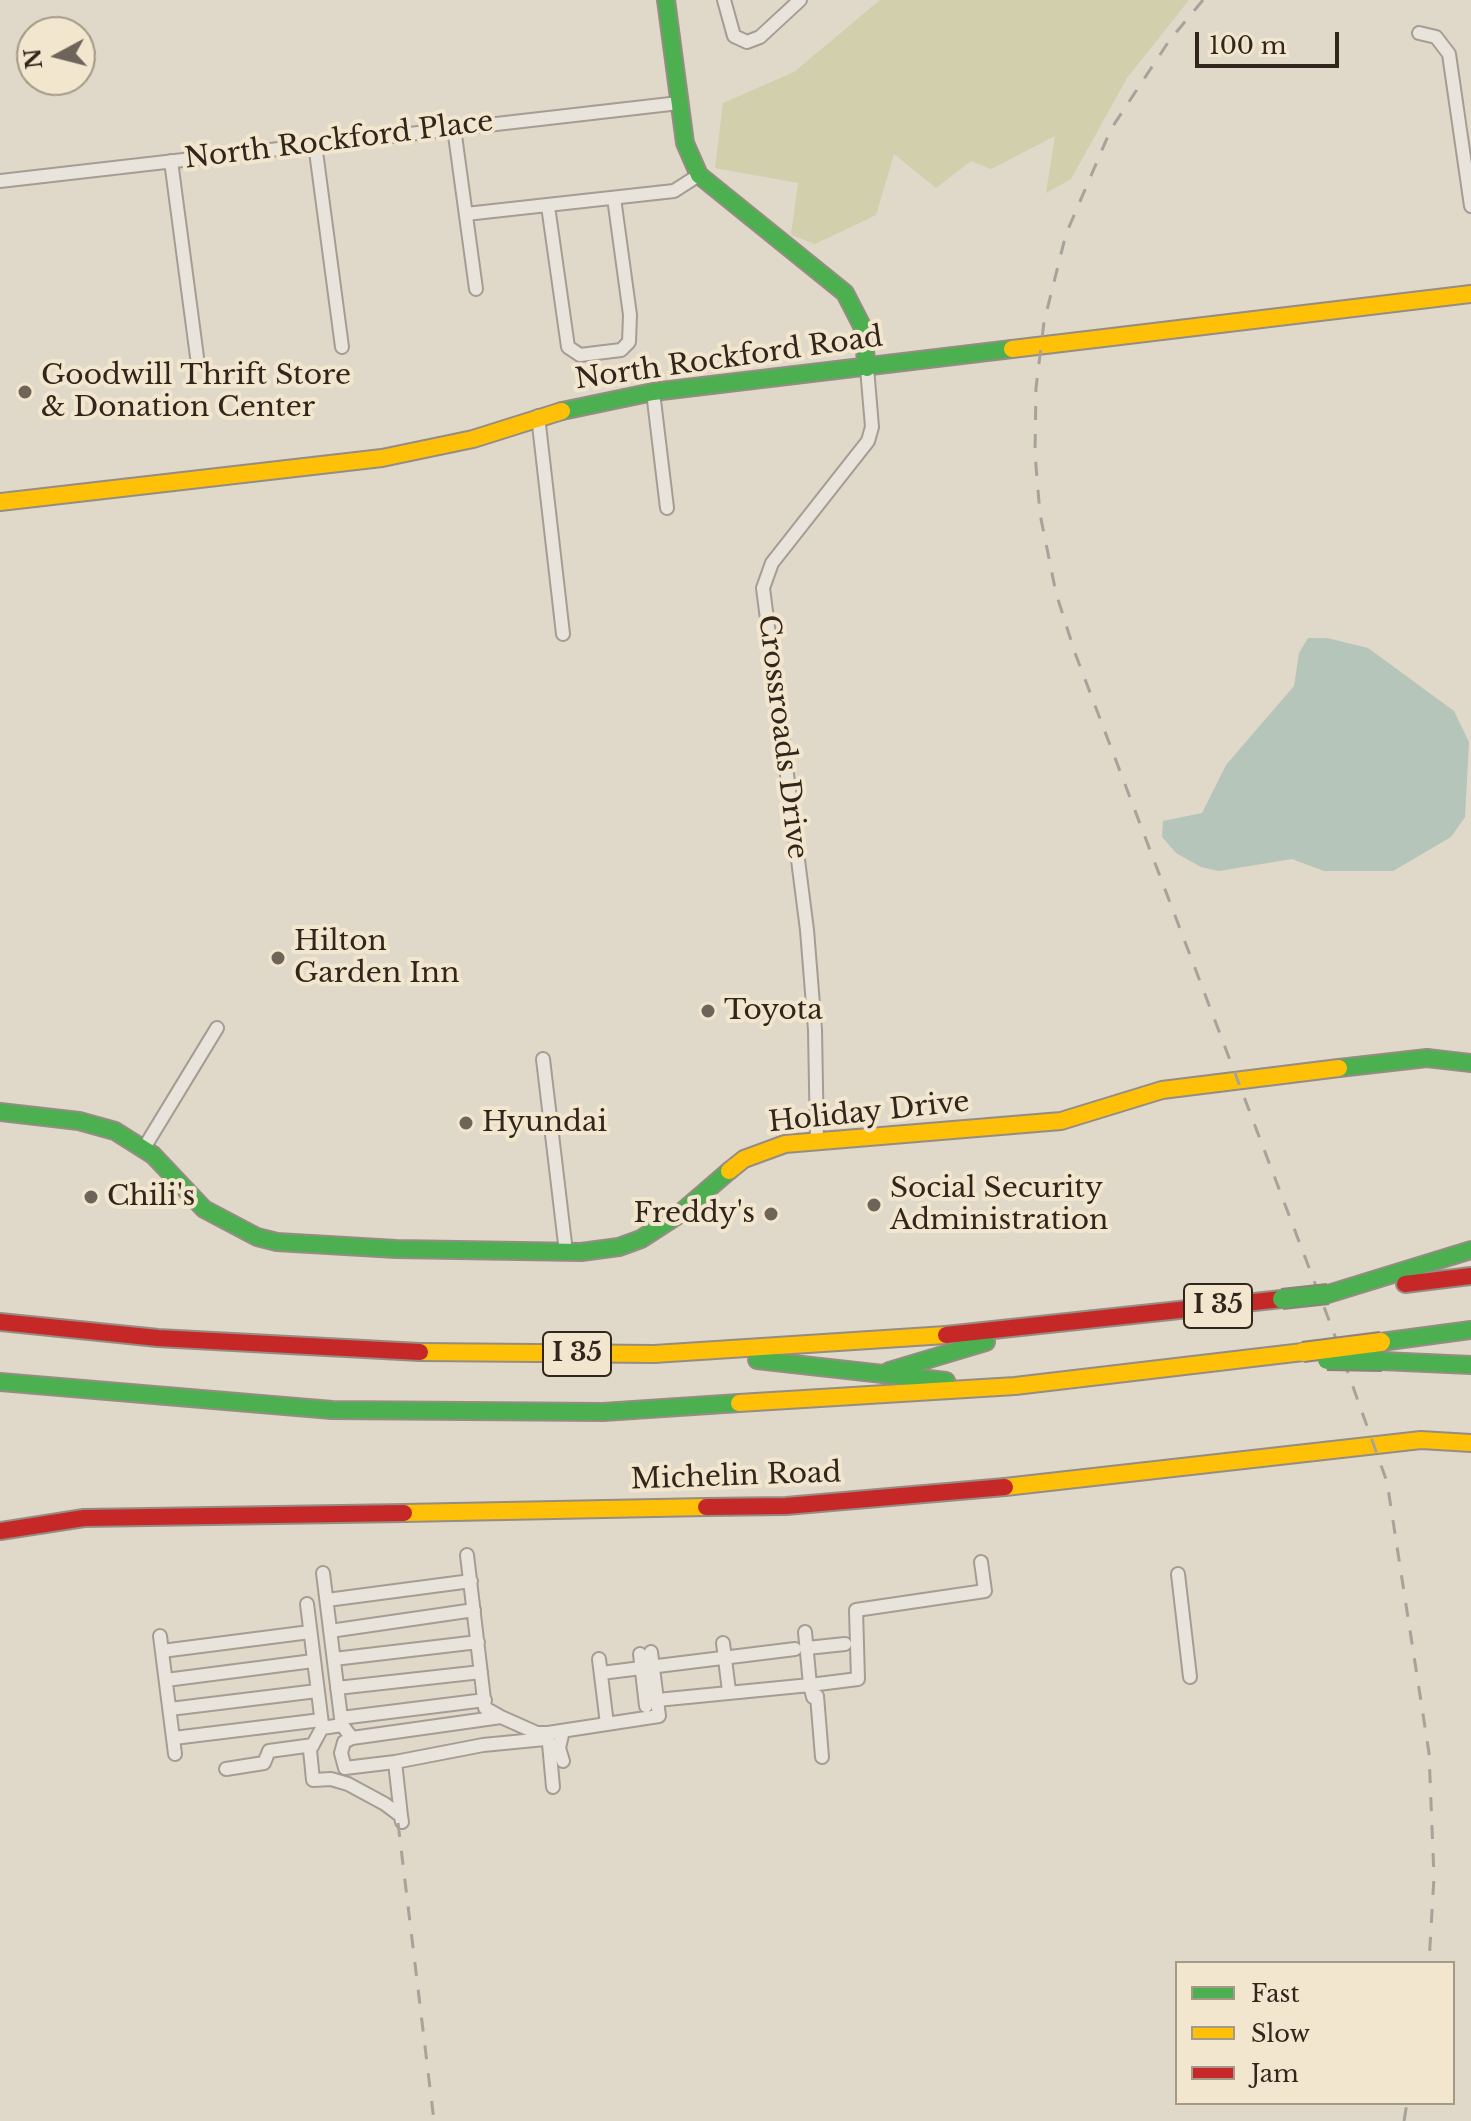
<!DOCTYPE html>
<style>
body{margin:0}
#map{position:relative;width:1471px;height:2121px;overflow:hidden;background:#e0d8c9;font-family:"Libre Baskerville",serif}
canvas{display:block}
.legend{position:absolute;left:1175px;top:1961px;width:280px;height:144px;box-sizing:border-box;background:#f2e6ce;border:2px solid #a59987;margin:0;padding:10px 14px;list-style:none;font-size:24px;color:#32261c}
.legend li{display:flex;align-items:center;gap:16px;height:40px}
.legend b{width:40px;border:2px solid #a59987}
.north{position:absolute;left:16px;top:16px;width:80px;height:80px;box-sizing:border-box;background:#f2e6ce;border:2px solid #a59987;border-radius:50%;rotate:263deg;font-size:22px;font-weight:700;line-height:32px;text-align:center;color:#32261c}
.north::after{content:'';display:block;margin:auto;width:28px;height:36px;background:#6f6459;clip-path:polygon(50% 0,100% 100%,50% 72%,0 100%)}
.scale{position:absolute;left:1195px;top:32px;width:144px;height:36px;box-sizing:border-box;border:4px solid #32261c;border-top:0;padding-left:10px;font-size:24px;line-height:28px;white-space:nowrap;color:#32261c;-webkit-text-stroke:6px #f2e6ce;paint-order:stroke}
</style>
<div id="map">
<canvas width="1471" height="2121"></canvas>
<ul class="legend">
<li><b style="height:10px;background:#4caf50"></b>Fast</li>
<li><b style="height:10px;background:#ffc107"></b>Slow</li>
<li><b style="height:10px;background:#c62828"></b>Jam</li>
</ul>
<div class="north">N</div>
<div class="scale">100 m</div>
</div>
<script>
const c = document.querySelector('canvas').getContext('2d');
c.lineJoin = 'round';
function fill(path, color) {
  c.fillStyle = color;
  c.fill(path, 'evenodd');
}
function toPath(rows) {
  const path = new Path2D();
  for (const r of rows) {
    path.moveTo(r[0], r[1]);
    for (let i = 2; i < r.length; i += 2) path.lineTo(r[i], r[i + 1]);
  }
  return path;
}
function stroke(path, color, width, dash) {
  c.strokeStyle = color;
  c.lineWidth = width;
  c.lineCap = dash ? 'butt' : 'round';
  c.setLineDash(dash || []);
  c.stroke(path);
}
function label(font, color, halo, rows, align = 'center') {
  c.font = font + ' "Libre Baskerville",serif';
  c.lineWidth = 8;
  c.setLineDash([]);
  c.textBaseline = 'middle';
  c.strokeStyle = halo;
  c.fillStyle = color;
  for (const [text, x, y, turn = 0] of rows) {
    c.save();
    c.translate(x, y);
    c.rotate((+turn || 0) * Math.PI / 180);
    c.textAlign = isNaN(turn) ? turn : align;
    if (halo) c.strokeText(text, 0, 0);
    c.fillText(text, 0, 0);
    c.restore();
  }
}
fill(toPath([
 [880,0,1189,0,1127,78,1071,179,1046,193,1055,136,991,169,971,161,936,188,894,154,876,215,815,244,791,235,798,183,715,168,723,103,794,72]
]), '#d1cfac');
fill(toPath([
 [1308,638,1327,638,1368,648,1454,711,1469,742,1465,817,1451,837,1393,871,1324,871,1292,859,1219,871,1201,867,1176,853,1162,837,1163,821,1202,813,1226,765,1294,686,1299,653]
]), '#b5c5ba');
const street = toPath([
 [724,0,734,36,747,42,760,37,800,0],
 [1419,33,1436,37,1449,54,1471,206],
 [454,128,476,289],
 [315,144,342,347],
 [171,161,197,357],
 [0,181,679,103],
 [548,206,568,347,580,355,621,350,629,342,630,315,614,198],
 [466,214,674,191,699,175],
 [653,392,667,508],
 [538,416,563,634],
 [543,1059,566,1252],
 [817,1141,815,1030,807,930,763,588,772,563,868,441,872,427,867,368],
 [144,1148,217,1028],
 [467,1555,485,1708,501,1717],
 [323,1573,341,1718],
 [1178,1574,1190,1677],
 [327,1600,471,1581],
 [307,1604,322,1724],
 [330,1631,474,1610],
 [805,1632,810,1685,858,1679,856,1610,985,1591,981,1562],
 [160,1636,175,1754],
 [723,1643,729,1691],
 [807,1648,845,1644],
 [162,1651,310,1632],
 [651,1652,657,1700],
 [640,1654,646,1706],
 [334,1659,478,1642],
 [599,1659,607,1724],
 [601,1673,795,1649],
 [166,1680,313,1661],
 [337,1688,481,1672],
 [170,1709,317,1691],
 [342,1725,341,1718,485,1700],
 [548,1733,659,1716,657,1700,810,1685,813,1697,817,1696,822,1757],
 [174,1738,321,1720],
 [352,1738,344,1742,341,1753,345,1768,395,1762,401,1816],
 [563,1761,559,1748,563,1731],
 [395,1762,483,1745,545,1739],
 [226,1769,264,1763,269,1751,313,1745],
 [402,1822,401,1816,385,1804,348,1784,331,1779,313,1780,310,1750,322,1728,342,1725,352,1738,501,1717,537,1733,548,1733,553,1787]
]);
const fast = toPath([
 [666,0,685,143,699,175,845,293,862,326,867,368],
 [562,411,653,392,1012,349],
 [1339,1068,1427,1058,1471,1063],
 [0,1112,79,1121,115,1131,153,1155,204,1209,257,1237,277,1242,396,1249,581,1252,619,1247,641,1239,678,1215,729,1171],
 [1328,1294,1471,1250],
 [1381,1342,1471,1330],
 [757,1360,946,1381],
 [1382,1361,1471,1365],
 [889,1371,986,1342],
 [0,1382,332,1410,603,1412,739,1403]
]);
const slow = toPath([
 [1012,349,1471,294],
 [0,502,382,458,473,439,562,411],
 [729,1171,744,1159,785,1144,1061,1121,1162,1090,1339,1068],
 [420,1352,654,1354,946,1335],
 [739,1403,1015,1386,1303,1352],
 [1005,1487,1421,1440,1471,1443],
 [404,1513,706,1507]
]);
const jam = toPath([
 [1405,1284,1471,1276],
 [0,1322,158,1338,420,1352],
 [946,1335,1282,1299],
 [706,1507,786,1506,1005,1487],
 [0,1531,84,1518,404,1513]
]);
stroke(street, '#a59d93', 16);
stroke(fast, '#958d83', 20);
stroke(slow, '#958d83', 20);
stroke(jam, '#958d83', 20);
stroke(street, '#e8e4db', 12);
stroke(fast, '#4caf50', 16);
stroke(slow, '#ffc107', 16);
stroke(jam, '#c62828', 16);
stroke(toPath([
 [1203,0,1169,41,1111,129,1066,234,1044,322,1036,388,1035,454,1040,514,1056,593,1075,653,1332,1328,1387,1482,1429,1753,1434,1877,1429,1963],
 [398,1823,434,2121],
 [1404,2121,1407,2103]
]), '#a8a29b', 3, [14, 14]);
const fastBridge = toPath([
 [1282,1299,1328,1294],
 [1327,1360,1382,1361]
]);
const slowBridge = toPath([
 [1303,1352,1381,1342]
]);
stroke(fastBridge, '#8b8379', 22, []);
stroke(slowBridge, '#8b8379', 22, []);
stroke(fastBridge, '#4caf50', 18);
stroke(slowBridge, '#ffc107', 18);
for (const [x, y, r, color] of [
 [25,392,8,"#6f6459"],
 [278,958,8,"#6f6459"],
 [708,1011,8,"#6f6459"],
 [466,1123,8,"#6f6459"],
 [91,1197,8,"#6f6459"],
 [874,1205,8,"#6f6459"],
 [771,1214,8,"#6f6459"]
]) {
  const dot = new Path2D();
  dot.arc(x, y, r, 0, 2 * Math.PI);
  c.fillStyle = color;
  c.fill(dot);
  stroke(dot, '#f2e6ce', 3);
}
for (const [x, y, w] of [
 [1218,1306,68],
 [577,1354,68]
]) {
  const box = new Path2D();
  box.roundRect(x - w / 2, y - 22, w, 44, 6);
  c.fillStyle = '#f2e6ce';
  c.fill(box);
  stroke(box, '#32261c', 2);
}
label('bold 26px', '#32261c', null, [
 ["I 35",1218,1306],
 ["I 35",577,1354]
]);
label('28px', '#32261c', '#f2e6ce', [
 ["North Rockford Place",339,141,-7],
 ["North Rockford Road",729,359,-8],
 ["Crossroads Drive",782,737,83],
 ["Holiday Drive",869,1113,-6],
 ["Michelin Road",736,1477,-2]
]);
label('28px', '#32261c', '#f2e6ce', [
 ["Goodwill Thrift Store",41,376],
 ["& Donation Center",41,408],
 ["Hilton",294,942],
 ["Garden Inn",294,974],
 ["Toyota",724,1011],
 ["Hyundai",482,1123],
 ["Social Security",890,1189],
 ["Administration",890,1221],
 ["Chili's",107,1197],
 ["Freddy's",755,1214,"right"]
], 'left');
</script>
